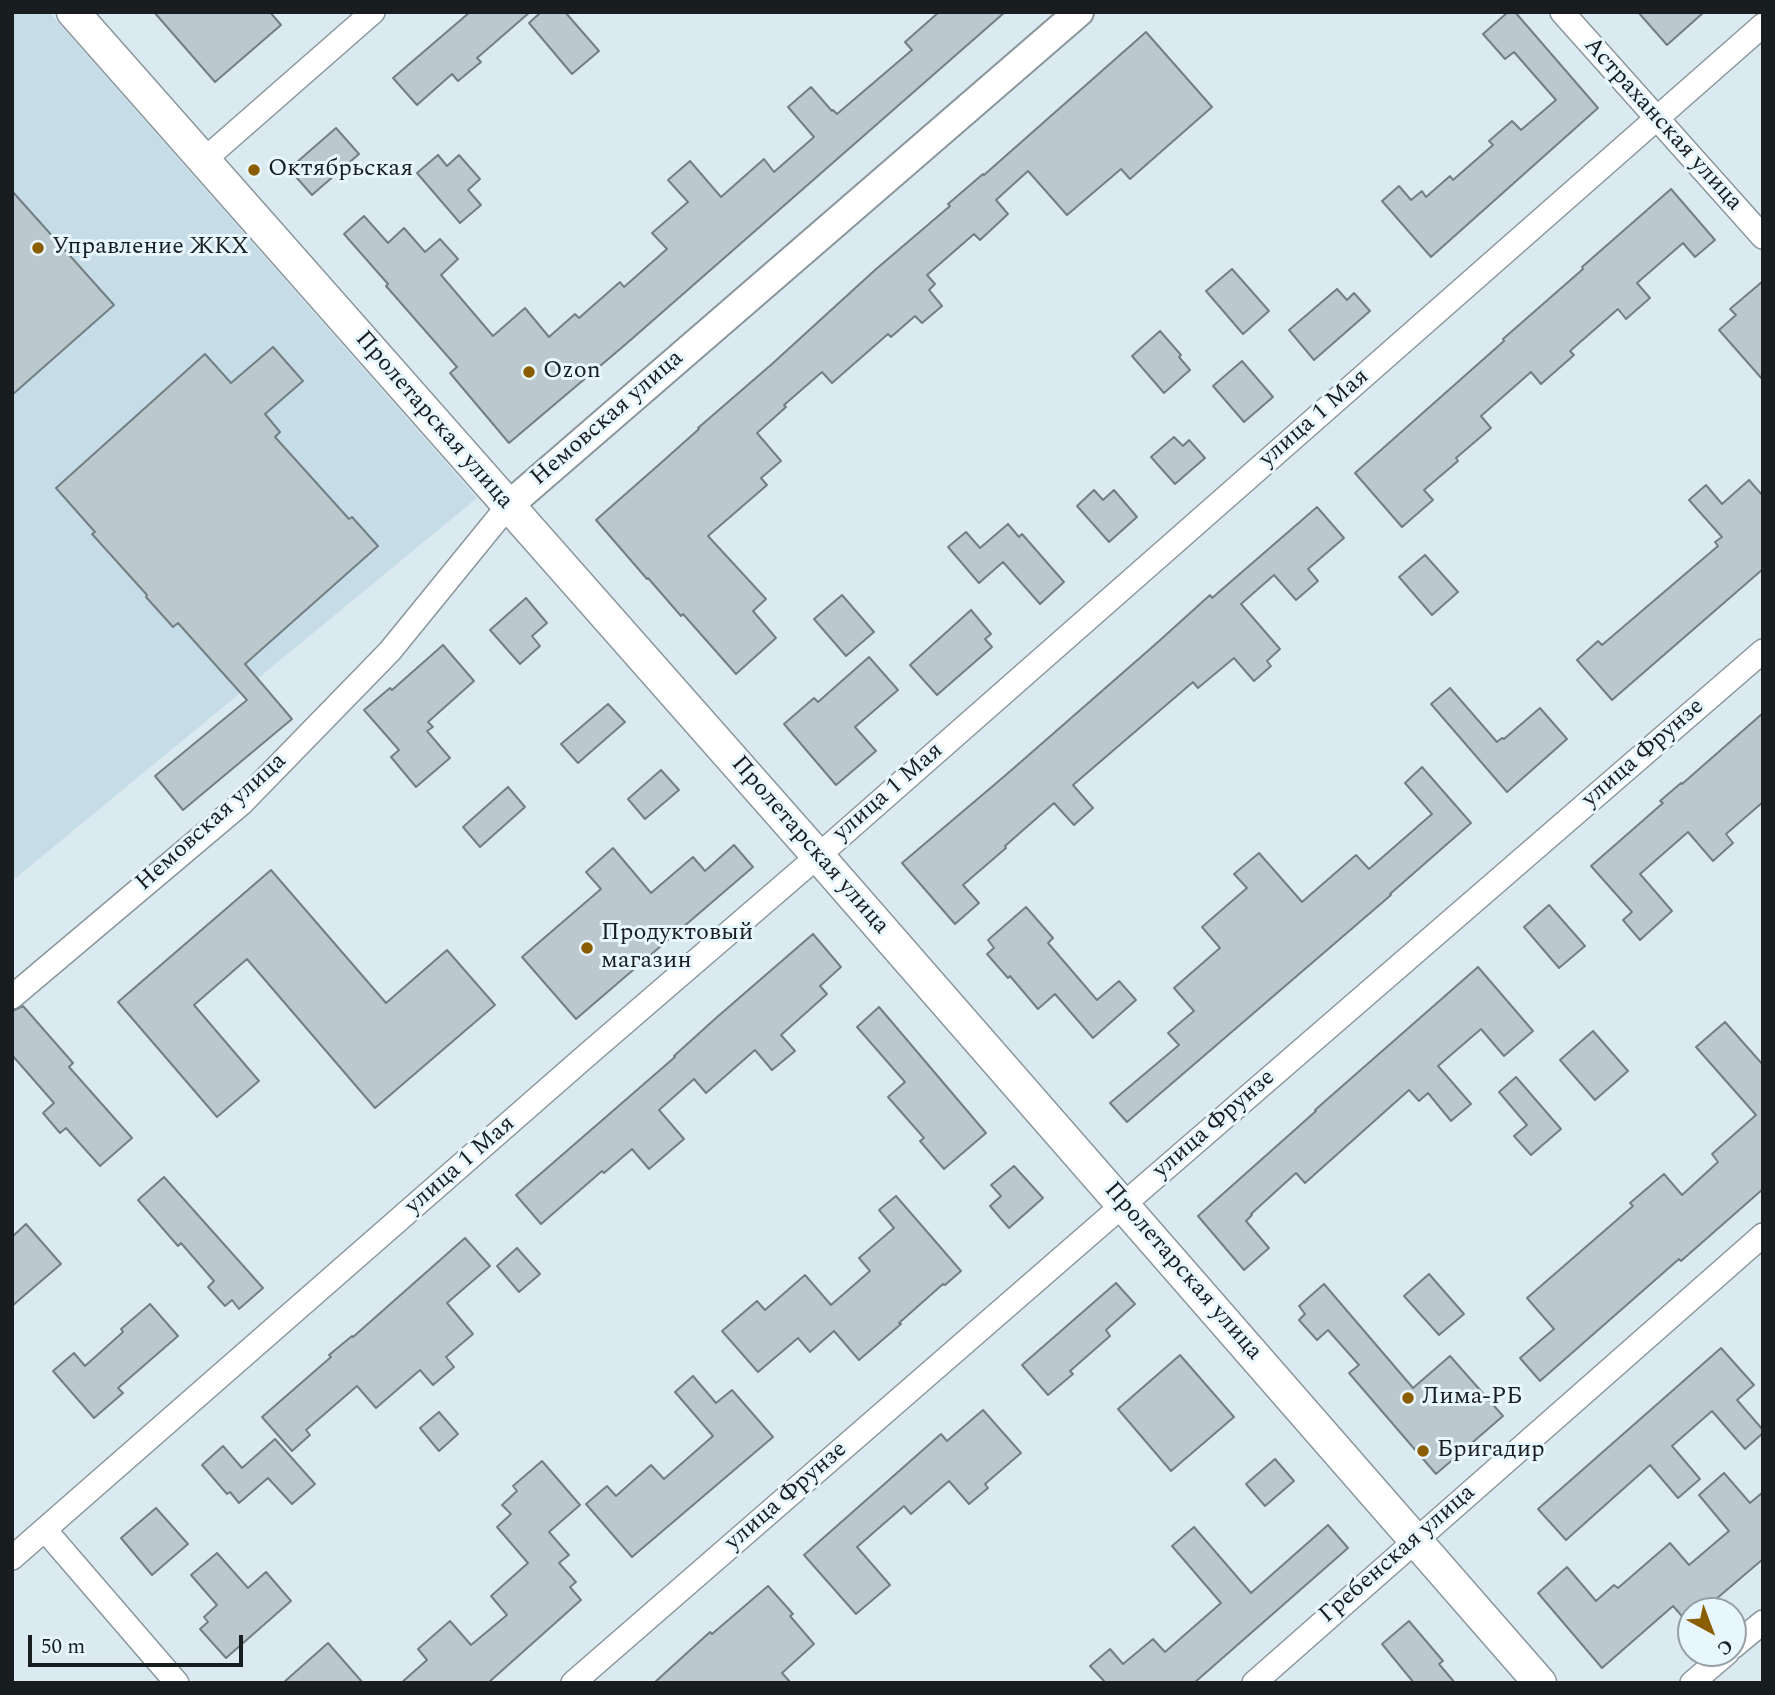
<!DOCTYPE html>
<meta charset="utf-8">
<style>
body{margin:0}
#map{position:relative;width:1775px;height:1695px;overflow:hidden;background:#dbe9f0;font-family:Spectral,serif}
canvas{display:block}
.frame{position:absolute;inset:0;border:14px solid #181d1f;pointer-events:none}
.north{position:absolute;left:1677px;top:1597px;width:70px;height:70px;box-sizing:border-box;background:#e8f6fd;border:2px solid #959fa4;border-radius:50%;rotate:139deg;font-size:19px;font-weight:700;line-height:28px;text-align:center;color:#181d1f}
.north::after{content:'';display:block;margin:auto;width:24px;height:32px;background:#8a5e00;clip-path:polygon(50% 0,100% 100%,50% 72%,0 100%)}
.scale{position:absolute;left:28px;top:1635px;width:215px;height:32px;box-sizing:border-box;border:4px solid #181d1f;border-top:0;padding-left:9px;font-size:21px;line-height:24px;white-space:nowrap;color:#181d1f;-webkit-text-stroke:5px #e8f6fd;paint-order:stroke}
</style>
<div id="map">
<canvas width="1775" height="1695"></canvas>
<div class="frame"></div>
<div class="north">С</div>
<div class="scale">50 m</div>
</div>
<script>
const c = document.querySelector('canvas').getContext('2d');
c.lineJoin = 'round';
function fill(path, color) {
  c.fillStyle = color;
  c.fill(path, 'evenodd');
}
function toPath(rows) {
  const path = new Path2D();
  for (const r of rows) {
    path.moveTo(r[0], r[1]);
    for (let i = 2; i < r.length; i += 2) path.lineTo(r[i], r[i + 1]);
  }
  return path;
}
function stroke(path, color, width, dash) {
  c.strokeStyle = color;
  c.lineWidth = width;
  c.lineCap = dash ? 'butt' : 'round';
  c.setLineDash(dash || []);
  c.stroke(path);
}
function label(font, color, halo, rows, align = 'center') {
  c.font = font + ' Spectral,serif';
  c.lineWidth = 6;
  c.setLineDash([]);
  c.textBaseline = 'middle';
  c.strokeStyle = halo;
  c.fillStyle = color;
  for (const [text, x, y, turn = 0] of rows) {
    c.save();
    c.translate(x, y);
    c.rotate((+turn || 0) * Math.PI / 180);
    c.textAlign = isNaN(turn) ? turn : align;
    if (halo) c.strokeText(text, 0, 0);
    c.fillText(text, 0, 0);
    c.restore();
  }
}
fill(toPath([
 [12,12,49,12,477,498,12,881]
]), '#c6dce7');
const building = toPath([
 [154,12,270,12,281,25,215,82,154,12],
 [470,12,530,12,477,58,481,62,458,81,452,74,417,105,393,78,470,12],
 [541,12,565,12,599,51,572,74,529,23,541,12],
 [939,12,1005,12,626,344,509,443,450,373,457,367,386,286,388,284,344,234,364,216,388,243,404,228,425,252,440,239,458,259,441,275,493,336,525,308,549,337,575,314,579,318,620,282,624,287,667,249,652,233,688,202,668,180,690,161,721,197,764,159,774,172,814,137,788,107,811,87,832,111,833,110,837,114,912,50,905,42,939,12],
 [1508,12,1515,12,1598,108,1431,257,1382,201,1399,186,1411,200,1422,191,1426,197,1450,176,1453,180,1493,145,1489,141,1512,121,1521,130,1556,100,1514,52,1505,59,1483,34,1508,12],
 [1638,12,1704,12,1667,45,1638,12],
 [1146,32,1212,107,1130,179,1121,169,1067,215,1028,171,996,200,1008,214,980,240,974,234,927,275,935,284,929,290,942,306,922,323,915,316,891,337,888,334,832,383,822,372,784,405,786,407,757,433,781,461,761,478,767,485,708,536,766,599,753,611,776,638,736,674,683,614,681,616,648,578,647,579,596,520,662,462,699,429,698,428,772,364,875,270,950,206,948,204,983,174,984,175,1146,32],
 [336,128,359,154,312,195,289,169,336,128],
 [438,155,447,166,459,155,480,179,468,190,481,205,460,223,417,173,438,155],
 [1671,189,1715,240,1695,257,1683,243,1637,283,1650,298,1626,319,1618,309,1570,351,1574,355,1541,384,1531,372,1481,416,1491,428,1456,458,1458,461,1424,490,1433,500,1402,527,1355,473,1504,341,1503,339,1583,269,1582,267,1671,189],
 [12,191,114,305,12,395,12,191],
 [1232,269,1269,311,1243,334,1206,291,1232,269],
 [1763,281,1763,380,1719,330,1736,315,1730,309,1763,281],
 [1337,289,1347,300,1354,293,1370,311,1314,360,1289,330,1337,289],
 [1160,331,1181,355,1179,357,1190,370,1164,393,1132,356,1160,331],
 [273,347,303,381,265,414,280,432,275,437,349,519,352,517,378,546,245,664,292,719,183,810,155,776,247,700,178,623,173,627,146,597,147,595,92,534,95,532,56,488,205,354,231,383,273,347],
 [1242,361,1273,397,1244,422,1213,386,1242,361],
 [1174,437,1183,446,1189,440,1205,458,1175,484,1151,457,1174,437],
 [1749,480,1763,496,1763,569,1612,700,1577,660,1598,641,1602,645,1718,546,1715,542,1722,537,1689,500,1706,485,1722,504,1749,480],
 [1094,490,1103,500,1114,490,1137,517,1109,542,1077,506,1094,490],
 [1317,507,1344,538,1308,569,1318,581,1296,600,1274,575,1241,604,1280,649,1267,661,1271,666,1254,681,1234,658,1198,688,1193,682,1073,785,1093,808,1074,825,1054,803,1005,846,1006,848,963,885,979,903,955,924,902,863,1007,774,1158,642,1210,595,1212,598,1317,507],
 [1008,524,1019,537,1022,534,1064,582,1040,604,1003,562,979,583,948,547,966,532,980,548,1008,524],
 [1425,555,1458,592,1432,615,1399,577,1425,555],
 [842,595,874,632,846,656,814,619,842,595],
 [526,598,547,623,532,636,540,646,520,664,490,630,526,598],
 [971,610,991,634,985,639,992,647,937,695,910,665,971,610],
 [443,645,474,681,428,722,433,727,427,731,450,758,416,787,391,757,399,750,364,710,390,688,392,690,443,645],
 [869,657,898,690,855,727,876,751,836,785,784,724,814,698,818,702,869,657],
 [1450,688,1497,742,1502,738,1504,739,1540,708,1567,739,1507,792,1431,704,1450,688],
 [608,704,625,722,578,763,561,744,608,704],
 [1763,713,1763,802,1726,834,1733,843,1713,861,1688,832,1640,874,1672,911,1640,940,1623,920,1632,912,1591,866,1663,803,1660,801,1681,783,1682,784,1763,713],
 [1422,767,1471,823,1390,894,1391,895,1127,1122,1110,1103,1179,1045,1168,1033,1194,1011,1174,988,1220,948,1202,927,1247,888,1234,874,1259,853,1302,902,1356,855,1369,869,1432,814,1405,783,1422,767],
 [661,770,679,790,645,819,628,799,661,770],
 [508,787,525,807,480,847,463,827,508,787],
 [734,845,753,867,576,1019,522,957,601,889,586,872,613,848,651,893,693,857,705,871,734,845],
 [271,870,386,1003,447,950,495,1005,375,1108,247,959,194,1005,259,1081,217,1117,118,1002,271,870],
 [1549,905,1585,946,1559,968,1524,927,1549,905],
 [1026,907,1053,938,1048,943,1097,1000,1119,981,1136,1000,1093,1038,1055,994,1038,1009,1010,976,1008,978,987,954,994,948,988,940,1026,907],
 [813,934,841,967,820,986,827,994,781,1035,795,1051,772,1070,755,1050,706,1093,694,1079,659,1110,684,1139,649,1169,632,1149,604,1173,602,1171,541,1224,516,1195,675,1057,674,1056,716,1018,813,934],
 [1478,967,1533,1031,1504,1056,1481,1029,1438,1066,1471,1104,1451,1121,1428,1093,1419,1101,1409,1090,1305,1183,1296,1173,1251,1214,1252,1215,1246,1221,1269,1248,1244,1270,1198,1216,1316,1111,1315,1110,1478,967],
 [23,1006,73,1063,69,1067,132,1138,100,1166,66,1128,60,1133,43,1113,54,1103,12,1055,12,1011,23,1006],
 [879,1007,986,1133,944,1169,920,1141,924,1138,888,1097,905,1082,857,1027,879,1007],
 [1725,1022,1763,1065,1763,1189,1681,1261,1679,1259,1540,1381,1520,1358,1554,1329,1527,1298,1633,1206,1630,1203,1664,1174,1682,1195,1718,1162,1712,1154,1756,1115,1696,1047,1725,1022],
 [1593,1031,1628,1071,1595,1100,1560,1060,1593,1031],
 [1516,1077,1561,1129,1531,1155,1514,1136,1527,1125,1499,1092,1516,1077],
 [1014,1166,1043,1198,1009,1228,990,1206,1001,1196,991,1185,1014,1166],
 [164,1177,263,1288,239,1309,232,1300,225,1306,208,1287,214,1281,181,1243,178,1246,138,1200,164,1177],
 [896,1196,961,1271,945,1285,943,1284,899,1323,901,1324,859,1360,834,1331,810,1352,798,1338,758,1372,722,1331,757,1301,765,1310,805,1275,831,1305,870,1271,859,1258,894,1228,879,1210,896,1196],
 [26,1224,61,1264,12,1306,12,1237,26,1224],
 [465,1238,490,1266,447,1303,473,1334,446,1357,454,1367,433,1385,420,1370,376,1408,357,1386,306,1430,310,1435,292,1451,262,1417,331,1357,329,1355,352,1336,353,1337,465,1238],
 [517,1248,540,1274,519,1292,497,1266,517,1248],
 [1429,1274,1464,1314,1439,1335,1404,1296,1429,1274],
 [1116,1283,1135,1304,1106,1330,1110,1336,1070,1371,1073,1374,1048,1395,1022,1365,1116,1283],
 [1324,1284,1413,1388,1450,1356,1503,1416,1436,1474,1349,1373,1359,1365,1328,1330,1317,1340,1299,1320,1305,1314,1299,1306,1324,1284],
 [150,1304,178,1336,118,1388,123,1393,94,1418,53,1371,74,1353,85,1366,123,1332,121,1329,150,1304],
 [1721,1348,1754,1385,1737,1400,1763,1430,1763,1433,1745,1449,1712,1411,1672,1446,1700,1479,1678,1498,1650,1465,1566,1540,1538,1509,1721,1348],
 [1180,1355,1234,1417,1171,1471,1118,1409,1180,1355],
 [693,1376,716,1403,732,1390,773,1437,632,1557,586,1504,607,1486,616,1496,651,1465,664,1479,713,1436,675,1392,693,1376],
 [983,1410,1021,1453,985,1484,988,1488,969,1504,949,1481,911,1514,904,1506,857,1547,890,1585,856,1614,804,1555,941,1434,947,1441,983,1410],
 [439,1412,458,1434,439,1451,420,1428,439,1412],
 [275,1439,315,1484,292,1504,268,1478,239,1503,230,1492,227,1494,202,1465,223,1446,242,1468,275,1439],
 [1275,1459,1294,1481,1265,1506,1246,1484,1275,1459],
 [542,1461,580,1505,549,1532,569,1555,559,1563,576,1582,570,1587,581,1600,488,1683,401,1683,427,1660,418,1649,450,1621,471,1645,507,1615,491,1596,528,1563,497,1527,511,1514,502,1505,517,1491,513,1486,542,1461],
 [1724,1473,1750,1503,1763,1492,1763,1559,1702,1611,1691,1611,1691,1620,1688,1623,1673,1606,1602,1668,1538,1593,1567,1567,1596,1601,1614,1585,1618,1588,1670,1543,1689,1565,1729,1531,1699,1495,1724,1473],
 [156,1508,188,1544,152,1575,121,1538,156,1508],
 [1328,1525,1348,1548,1194,1683,1102,1683,1104,1681,1090,1666,1110,1649,1123,1664,1153,1639,1165,1652,1221,1603,1172,1546,1194,1527,1251,1593,1328,1525],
 [217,1553,248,1588,266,1572,291,1601,226,1658,200,1629,208,1622,204,1617,217,1605,191,1575,217,1553],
 [768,1586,793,1614,790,1616,814,1644,782,1673,791,1683,654,1683,710,1632,712,1634,768,1586],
 [1409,1621,1443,1661,1439,1664,1455,1683,1414,1683,1382,1644,1409,1621],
 [328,1643,363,1683,283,1683,328,1643]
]);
fill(building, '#bbc9cf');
stroke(building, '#727f85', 2);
const minor = toPath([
 [1562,12,1763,237],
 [204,160,373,12],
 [12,997,242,803,390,651,508,506],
 [45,1530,177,1683],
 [12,1558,587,1055,818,856,1763,25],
 [1733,1647,1763,1622],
 [573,1683,1123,1205,1763,651],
 [1254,1683,1763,1235],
 [1692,1683,1727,1653]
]);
const tertiary = toPath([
 [508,506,1079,12]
]);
const secondary = toPath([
 [73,12,818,856,1540,1683]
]);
stroke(minor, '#89979d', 26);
stroke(tertiary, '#89979d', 32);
stroke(secondary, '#89979d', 35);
stroke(minor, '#fff', 23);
stroke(tertiary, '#fff', 28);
stroke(secondary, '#fff', 32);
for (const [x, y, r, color] of [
 [254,170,7,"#8a5e00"],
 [38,248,7,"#8a5e00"],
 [529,372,7,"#8a5e00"],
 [587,948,7,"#8a5e00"],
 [1408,1398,7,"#8a5e00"],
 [1423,1451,7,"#8a5e00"]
]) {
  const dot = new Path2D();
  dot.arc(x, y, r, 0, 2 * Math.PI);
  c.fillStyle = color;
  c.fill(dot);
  stroke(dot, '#e8f6fd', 2.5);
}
label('24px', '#181d1f', '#e8f6fd', [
 ["Астраханская улица",1662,125,48],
 ["Немовская улица",608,419,-41],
 ["улица 1 Мая",1315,419,-41],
 ["Пролетарская улица",433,421,49],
 ["улица Фрунзе",1644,754,-41],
 ["улица 1 Мая",889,793,-41],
 ["Немовская улица",212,823,-42],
 ["Пролетарская улица",809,846,49],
 ["улица Фрунзе",1215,1125,-41],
 ["улица 1 Мая",461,1166,-41],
 ["Пролетарская улица",1182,1272,49],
 ["улица Фрунзе",787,1497,-41],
 ["Гребенская улица",1398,1555,-41]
]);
label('24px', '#181d1f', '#e8f6fd', [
 ["Октябрьская",268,170],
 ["Управление ЖКХ",52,248],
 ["Ozon",543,372],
 ["Продуктовый",601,934],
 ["магазин",601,962],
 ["Лима-РБ",1422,1398],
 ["Бригадир",1437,1451]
], 'left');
</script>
